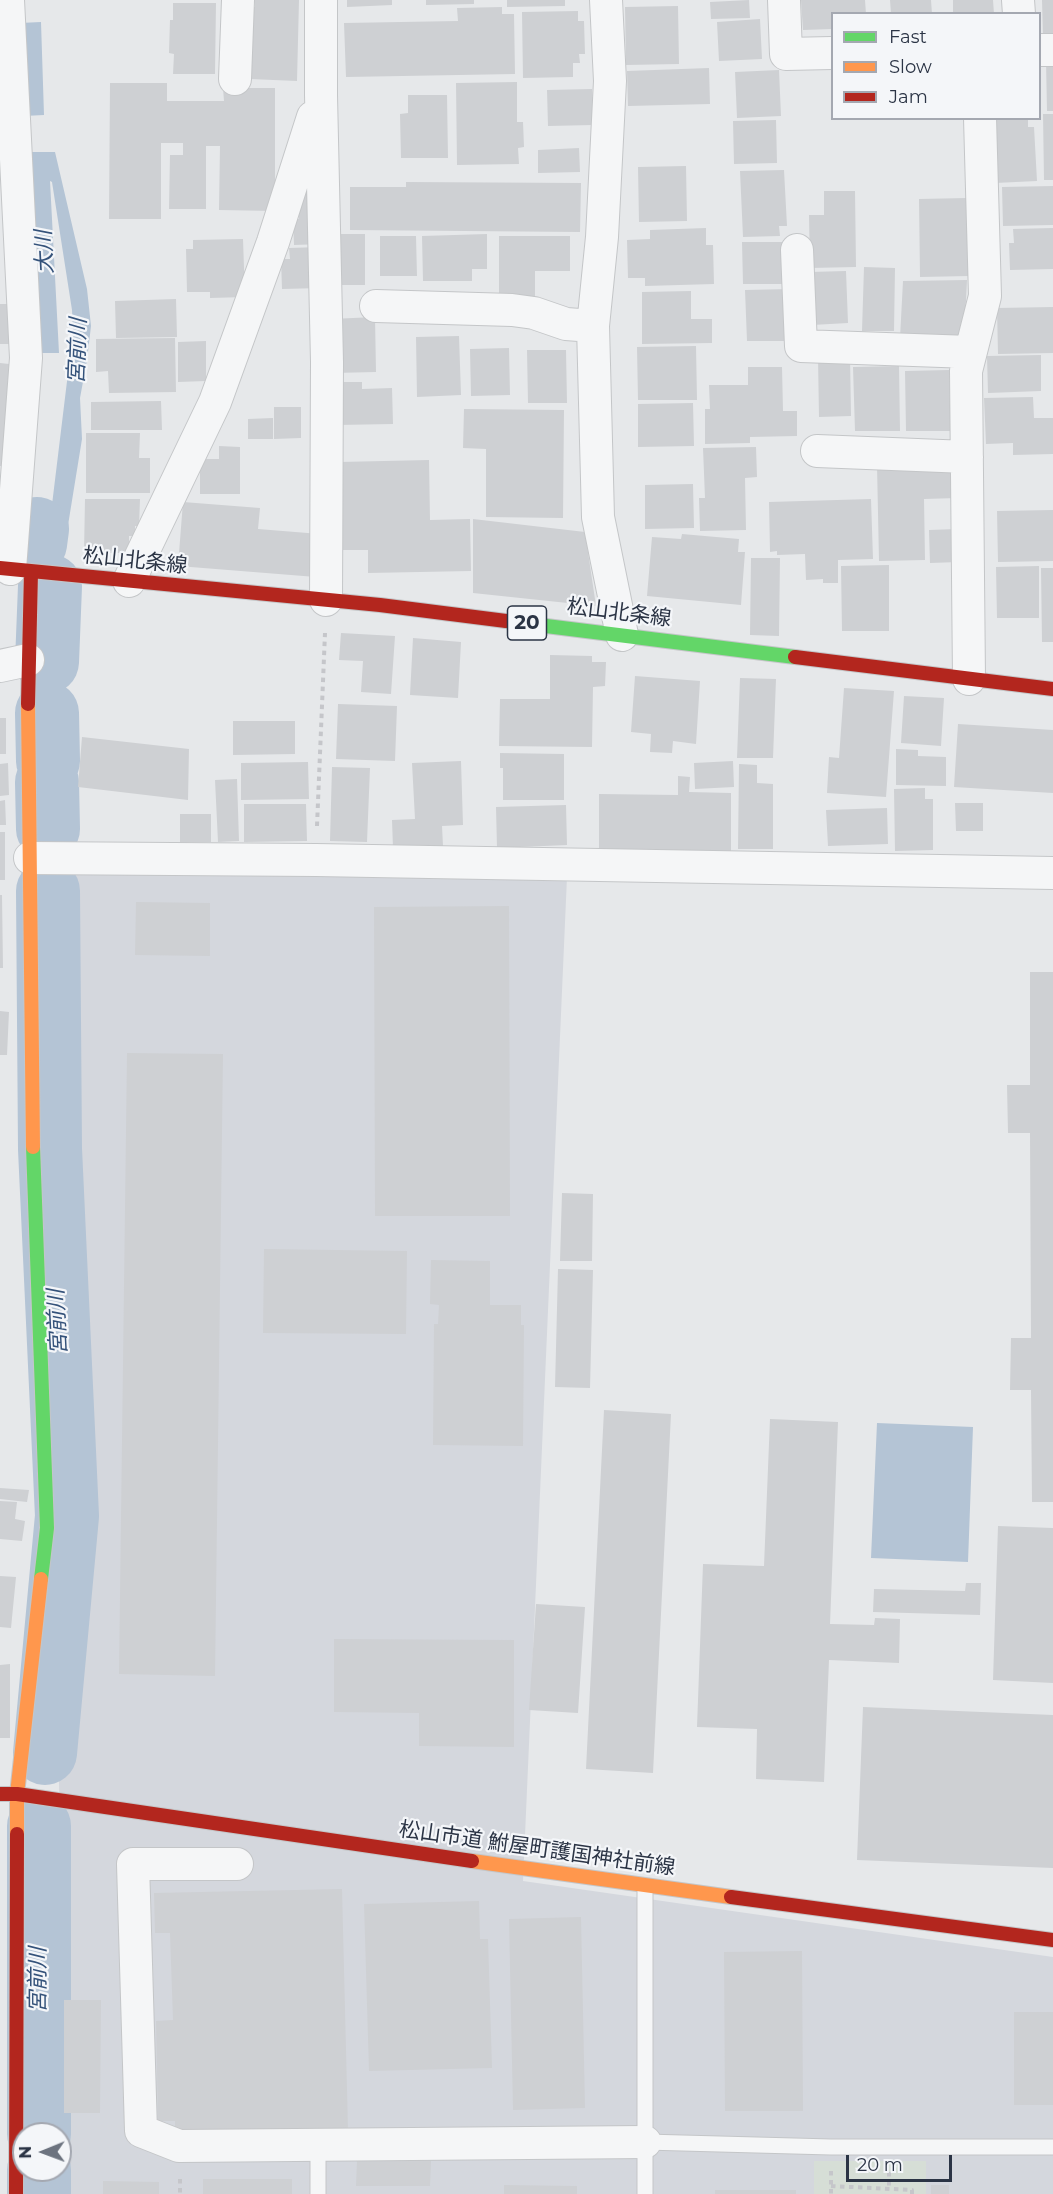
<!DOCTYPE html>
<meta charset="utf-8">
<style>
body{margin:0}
#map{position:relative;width:1053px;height:2194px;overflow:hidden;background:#e6e8ea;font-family:Montserrat,sans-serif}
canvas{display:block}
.legend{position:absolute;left:831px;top:12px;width:210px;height:108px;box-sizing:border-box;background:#f4f6f9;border:2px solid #a4a8b1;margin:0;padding:8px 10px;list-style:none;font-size:18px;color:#2b3445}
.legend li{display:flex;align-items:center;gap:12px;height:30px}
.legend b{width:30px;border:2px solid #a4a8b1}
.north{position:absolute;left:12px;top:2122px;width:60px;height:60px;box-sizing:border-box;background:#f4f6f9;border:2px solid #a4a8b1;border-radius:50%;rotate:269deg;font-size:16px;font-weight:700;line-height:24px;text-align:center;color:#2b3445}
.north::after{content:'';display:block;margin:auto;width:21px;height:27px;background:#6c737f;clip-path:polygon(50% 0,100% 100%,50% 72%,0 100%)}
.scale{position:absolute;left:846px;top:2155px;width:106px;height:27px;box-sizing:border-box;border:3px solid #2b3445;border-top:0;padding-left:8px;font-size:18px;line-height:21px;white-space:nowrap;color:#2b3445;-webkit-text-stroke:4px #f4f6f9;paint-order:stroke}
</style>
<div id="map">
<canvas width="1053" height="2194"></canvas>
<ul class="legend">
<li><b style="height:8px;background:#63d668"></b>Fast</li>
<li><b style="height:8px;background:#ff974d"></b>Slow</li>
<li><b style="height:8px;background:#b3261e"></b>Jam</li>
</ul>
<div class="north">N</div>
<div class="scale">20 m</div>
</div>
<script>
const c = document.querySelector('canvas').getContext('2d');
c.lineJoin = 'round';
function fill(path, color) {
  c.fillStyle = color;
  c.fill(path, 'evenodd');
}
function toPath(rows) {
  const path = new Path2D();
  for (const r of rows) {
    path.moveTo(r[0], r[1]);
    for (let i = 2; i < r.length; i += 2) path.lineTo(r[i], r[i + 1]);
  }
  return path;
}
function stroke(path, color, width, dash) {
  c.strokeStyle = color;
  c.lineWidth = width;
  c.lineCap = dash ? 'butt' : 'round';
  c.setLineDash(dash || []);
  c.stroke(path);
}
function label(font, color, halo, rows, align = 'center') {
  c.font = font + ' Montserrat,"Noto Sans JP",sans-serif';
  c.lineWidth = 4.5;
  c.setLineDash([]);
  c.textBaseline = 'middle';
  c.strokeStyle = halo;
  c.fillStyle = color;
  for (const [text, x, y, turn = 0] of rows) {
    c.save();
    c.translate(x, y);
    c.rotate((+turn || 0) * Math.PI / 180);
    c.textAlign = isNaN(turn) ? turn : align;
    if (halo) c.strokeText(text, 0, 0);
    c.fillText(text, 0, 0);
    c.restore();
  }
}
fill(toPath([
 [63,866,567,877,523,1881,1053,1957,1053,2194,65,2194,59,1780]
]), '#d4d7dd');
fill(toPath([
 [814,2161,926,2161,926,2194,814,2194]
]), '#d6ded6');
fill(toPath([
 [41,22,44,115,24,116,20,23],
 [29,152,55,152,87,289,91,326,87,360,80,398,82,439,63,556,46,554,73,332,72,310,52,182,50,181,59,353,39,353],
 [877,1423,973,1427,968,1562,871,1558]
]), '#b4c4d5');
stroke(toPath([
 [35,544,37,529],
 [47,662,50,586],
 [47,713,48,761],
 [47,782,48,829],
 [45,1753,67,1516,50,1149,48,891],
 [39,2134,39,1826],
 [39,2194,39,2170]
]), '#b4c4d5', 64);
fill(toPath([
 [255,0,299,0,297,81,250,79,247,7,255,7],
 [347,0,392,0,392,5,347,7],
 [426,0,474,0,474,4,426,5],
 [507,0,565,0,565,6,507,7],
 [749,0,750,18,711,19,710,2],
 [801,0,865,0,866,14,832,14,832,29,803,30],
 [890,0,931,0,932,14,891,14],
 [953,0,993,0,994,14,953,14],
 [1042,0,1053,0,1053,37,1043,37],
 [173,3,216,3,215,74,173,74,174,54,169,53,170,20,173,20],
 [678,6,679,64,626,65,625,7],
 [502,7,502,14,514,14,515,74,346,77,344,23,458,21,457,8],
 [578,11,578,21,584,21,585,54,579,54,580,63,573,63,573,77,523,78,522,12],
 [760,19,762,59,719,61,717,22],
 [1046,61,1053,61,1053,111,1047,111],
 [709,68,710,104,628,106,627,71],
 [779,70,781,116,737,118,735,72],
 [517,82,517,122,523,122,524,147,518,148,519,164,457,165,456,83],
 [110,83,167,83,167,101,224,101,223,88,275,88,275,211,219,210,220,146,206,146,206,209,169,209,170,155,183,155,183,143,161,143,161,219,109,219],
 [592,89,593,125,548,126,547,90],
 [408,95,447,95,448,158,401,158,400,114,408,113],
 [1043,114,1053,114,1053,180,1044,180],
 [992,118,1028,118,1028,127,1034,127,1037,181,995,183],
 [776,120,777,163,734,164,733,121],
 [579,148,580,172,538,173,538,150],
 [686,166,687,221,639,222,638,167],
 [784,170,787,226,779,226,780,236,743,237,740,171],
 [406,182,581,183,580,232,350,230,350,187,406,187],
 [1053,186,1053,225,1003,226,1002,187],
 [824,191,855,191,856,267,810,268,809,215,824,215],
 [302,194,308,194,323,244,294,245,293,219,299,219,298,207,302,207],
 [967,198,969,276,920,277,919,199],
 [706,228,706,245,713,245,714,284,645,286,645,278,628,278,627,240,650,239,650,230],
 [1053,228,1053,269,1010,270,1009,243,1014,243,1013,229],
 [331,234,365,234,365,285,331,285],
 [487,234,487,269,472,269,472,281,423,281,422,236],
 [380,236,416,236,417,276,380,276],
 [499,236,570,236,570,271,535,271,535,296,499,296],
 [243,239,245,297,210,298,210,292,187,292,186,249,193,249,193,240],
 [742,242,784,242,785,284,743,284],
 [320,247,321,288,282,289,281,259,290,259,289,248],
 [864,267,895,268,894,331,862,331],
 [846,271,848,323,812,325,810,272],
 [967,280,964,339,900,338,903,281],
 [791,289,792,341,747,341,745,290],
 [691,291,691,319,712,319,712,343,642,344,642,292],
 [176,299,177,337,116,338,115,301],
 [0,304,11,304,10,344,0,344],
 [1053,307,1053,353,998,354,997,308],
 [375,317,376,372,333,373,331,319],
 [459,336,461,395,417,397,416,337],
 [175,338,176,392,109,393,108,371,96,372,96,339],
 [206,341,206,381,178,382,178,342],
 [696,346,697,400,638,400,637,347],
 [509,348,510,395,471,396,470,349],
 [527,350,566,350,567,403,528,403],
 [1041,355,1041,391,988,393,987,356],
 [850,356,851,416,819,417,818,357],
 [0,363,9,364,2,466,0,466],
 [899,366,900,431,855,431,853,367],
 [748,367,782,367,783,411,797,411,797,436,750,437,750,443,705,444,705,409,710,409,709,385,748,385],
 [949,370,950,407,955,407,955,431,906,431,905,371],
 [336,382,362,382,362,389,392,388,393,424,337,425],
 [1033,397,1034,418,1053,418,1053,454,1013,455,1013,443,986,444,984,398],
 [161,401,162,430,91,430,91,402],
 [693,403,694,446,638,447,638,404],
 [274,407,301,407,301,438,274,439],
 [464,409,564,410,563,518,486,517,486,449,463,448],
 [273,418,273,439,248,439,248,419],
 [86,433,140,433,139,458,150,458,150,493,86,493],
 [219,446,240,447,240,494,200,494,200,459,219,459],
 [756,447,757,477,745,478,746,530,700,531,699,498,705,498,703,448],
 [429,460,430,520,470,519,471,571,368,573,368,550,341,550,339,462],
 [956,463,957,498,924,499,925,560,879,561,877,465],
 [693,484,694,528,645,529,645,485],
 [85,499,140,499,139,526,135,526,135,536,129,536,129,553,84,553],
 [871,499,873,559,838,560,838,583,823,583,823,579,806,580,805,554,777,555,777,551,770,552,769,502],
 [183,502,260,508,258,529,320,534,316,577,178,566],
 [1053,510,1053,561,998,562,997,511],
 [473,519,585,532,596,606,473,593],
 [957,529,959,562,930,563,929,530],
 [682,534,739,539,738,552,745,552,741,605,647,596,652,537,681,539],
 [751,558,780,558,779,636,750,635],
 [889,565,889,631,842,631,841,566],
 [1039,566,1039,618,997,618,996,567],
 [1041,568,1053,568,1053,642,1042,642],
 [341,633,395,636,391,694,361,692,363,661,339,660],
 [413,638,461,642,458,698,410,695],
 [550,655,592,656,592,662,606,662,605,686,593,687,592,747,499,746,500,699,550,699],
 [635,676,700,681,696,744,673,741,672,753,650,752,651,734,631,732],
 [740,678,776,679,773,758,737,758],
 [844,688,894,691,886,797,827,793,829,757,839,758],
 [904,696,944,698,941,746,901,743],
 [338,704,397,706,395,761,336,759],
 [0,718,6,718,6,754,0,754],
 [233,721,295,721,295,754,233,755],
 [958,724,1053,730,1053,793,954,787],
 [82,737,189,749,188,800,78,787],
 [896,749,918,750,918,756,946,757,946,786,896,785],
 [500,753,564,754,564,800,503,800,503,768,500,768],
 [461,761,463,825,442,826,443,846,393,848,392,820,415,819,412,763],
 [733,761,734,787,695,789,694,763],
 [308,762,309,799,241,800,241,763],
 [8,763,9,795,0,796,0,764],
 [739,764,757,765,757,783,773,784,773,849,738,849],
 [332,767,370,768,367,842,330,841],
 [678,776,690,777,689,792,731,793,731,852,599,850,599,794,678,795],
 [237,779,239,841,218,842,215,780],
 [925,788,925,799,933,799,933,850,895,851,894,789],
 [5,800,6,825,0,825,0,801],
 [955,803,983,803,983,831,956,831],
 [244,804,306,804,307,841,244,842],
 [566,805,567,845,497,848,496,807],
 [887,808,888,844,828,846,826,810],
 [180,814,211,814,211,842,180,842],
 [0,832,5,832,5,880,0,880],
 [0,895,2,895,3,968,0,968],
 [136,902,210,903,210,956,135,955],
 [509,906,510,1216,375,1216,374,907],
 [1030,972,1053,972,1053,1502,1032,1502,1031,1390,1010,1390,1011,1338,1031,1338,1030,1133,1008,1133,1007,1085,1030,1085],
 [0,1011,9,1012,7,1055,0,1055],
 [127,1053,223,1054,215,1676,119,1674],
 [562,1193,593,1194,592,1261,560,1261],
 [264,1249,407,1251,406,1334,263,1333],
 [431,1260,490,1261,490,1305,521,1305,521,1325,524,1325,523,1446,433,1445,434,1324,438,1324,439,1305,430,1304],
 [558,1269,593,1270,590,1388,555,1387],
 [604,1410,671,1414,653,1773,586,1769],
 [770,1419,838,1422,830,1624,874,1625,875,1618,900,1619,899,1663,829,1660,824,1782,756,1779,757,1729,697,1727,703,1564,764,1566],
 [0,1488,29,1490,27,1502,0,1499],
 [0,1501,17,1502,15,1519,25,1521,22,1541,0,1539],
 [998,1526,1053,1528,1053,1683,993,1680],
 [0,1576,16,1577,11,1628,0,1627],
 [966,1583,981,1583,980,1615,873,1612,874,1589,965,1591],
 [536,1604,585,1607,578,1713,529,1710],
 [334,1639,514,1640,514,1747,419,1746,419,1713,334,1712],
 [10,1664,10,1738,0,1738,0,1665],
 [863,1707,1053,1715,1053,1868,857,1860],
 [342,1889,348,2130,175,2134,175,2121,158,2121,156,2021,173,2020,170,1933,155,1933,154,1893],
 [479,1901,480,1939,488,1939,492,2068,369,2071,364,1904],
 [581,1917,585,2108,513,2110,509,1919],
 [802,1951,803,2111,725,2111,724,1952],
 [64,2000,101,2000,100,2113,64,2113],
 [1014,2012,1053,2012,1053,2105,1014,2105],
 [357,2161,431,2161,430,2186,356,2186],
 [203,2179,292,2179,292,2194,203,2194],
 [103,2181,159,2182,159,2194,103,2194],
 [504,2185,577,2186,577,2194,504,2194],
 [931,2185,949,2185,949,2194,931,2194],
 [715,2190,796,2190,796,2194,715,2194]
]), '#ced0d3');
const lane = toPath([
 [645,1886,645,2194],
 [645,2142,831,2147,1053,2147],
 [318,2144,318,2194]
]);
const street = toPath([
 [8,0,26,358,10,569],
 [321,0,321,95,327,362,326,600],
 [606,0,610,81,602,237,593,326,598,517,622,635],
 [784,0,786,54,832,53],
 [1018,0,1019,14],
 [1040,50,1053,50],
 [235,79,238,0],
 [797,250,801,346,970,352],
 [376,306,512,310,534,313,566,324,593,326],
 [817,451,967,457],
 [129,581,215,402,273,242,313,117],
 [0,666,28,660],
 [969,679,966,371,985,296,980,118],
 [30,858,316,860,1053,873],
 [237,1864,133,1864,141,2131,179,2146,645,2142]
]);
const fast = toPath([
 [506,621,795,657],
 [33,1147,47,1528,41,1579]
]);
const slow = toPath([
 [28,704,33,1147],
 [17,1834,17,1794,41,1579],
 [472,1861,731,1897]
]);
const jam = toPath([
 [0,568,380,605,506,621],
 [795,657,1053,689],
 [28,704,31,572],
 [0,1794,17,1794,472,1861],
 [731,1897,1053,1940],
 [16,2194,17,1834]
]);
stroke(lane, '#c4c6c8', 17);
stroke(street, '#c4c6c8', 34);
stroke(fast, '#c4c6c8', 16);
stroke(slow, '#c4c6c8', 16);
stroke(jam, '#c4c6c8', 16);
stroke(toPath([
 [317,826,325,633],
 [831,2171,831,2194],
 [889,2172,889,2189],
 [180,2179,180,2194],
 [831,2186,912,2190,912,2194]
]), '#c5c6ca', 4, [4.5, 4.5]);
stroke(lane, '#f5f6f7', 15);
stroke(street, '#f5f6f7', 32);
stroke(fast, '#63d668', 14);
stroke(slow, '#ff974d', 14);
stroke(jam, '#b3261e', 14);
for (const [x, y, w] of [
 [527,623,39]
]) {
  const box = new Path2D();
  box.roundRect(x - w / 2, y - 17, w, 34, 4.5);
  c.fillStyle = '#f4f6f9';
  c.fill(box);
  stroke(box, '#2b3445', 1.5);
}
label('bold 20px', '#2b3445', null, [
 ["20",527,623]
]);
label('21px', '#2b3445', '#f4f6f9', [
 ["松山北条線",135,561,6],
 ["松山北条線",619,613,7],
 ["松山市道 鮒屋町護国神社前線",537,1849,8]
]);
label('italic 22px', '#34527a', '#f4f6f9', [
 ["大川",45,252,-93],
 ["宮前川",78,351,-88],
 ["宮前川",58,1322,-93],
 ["宮前川",39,1980,-90]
]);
</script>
